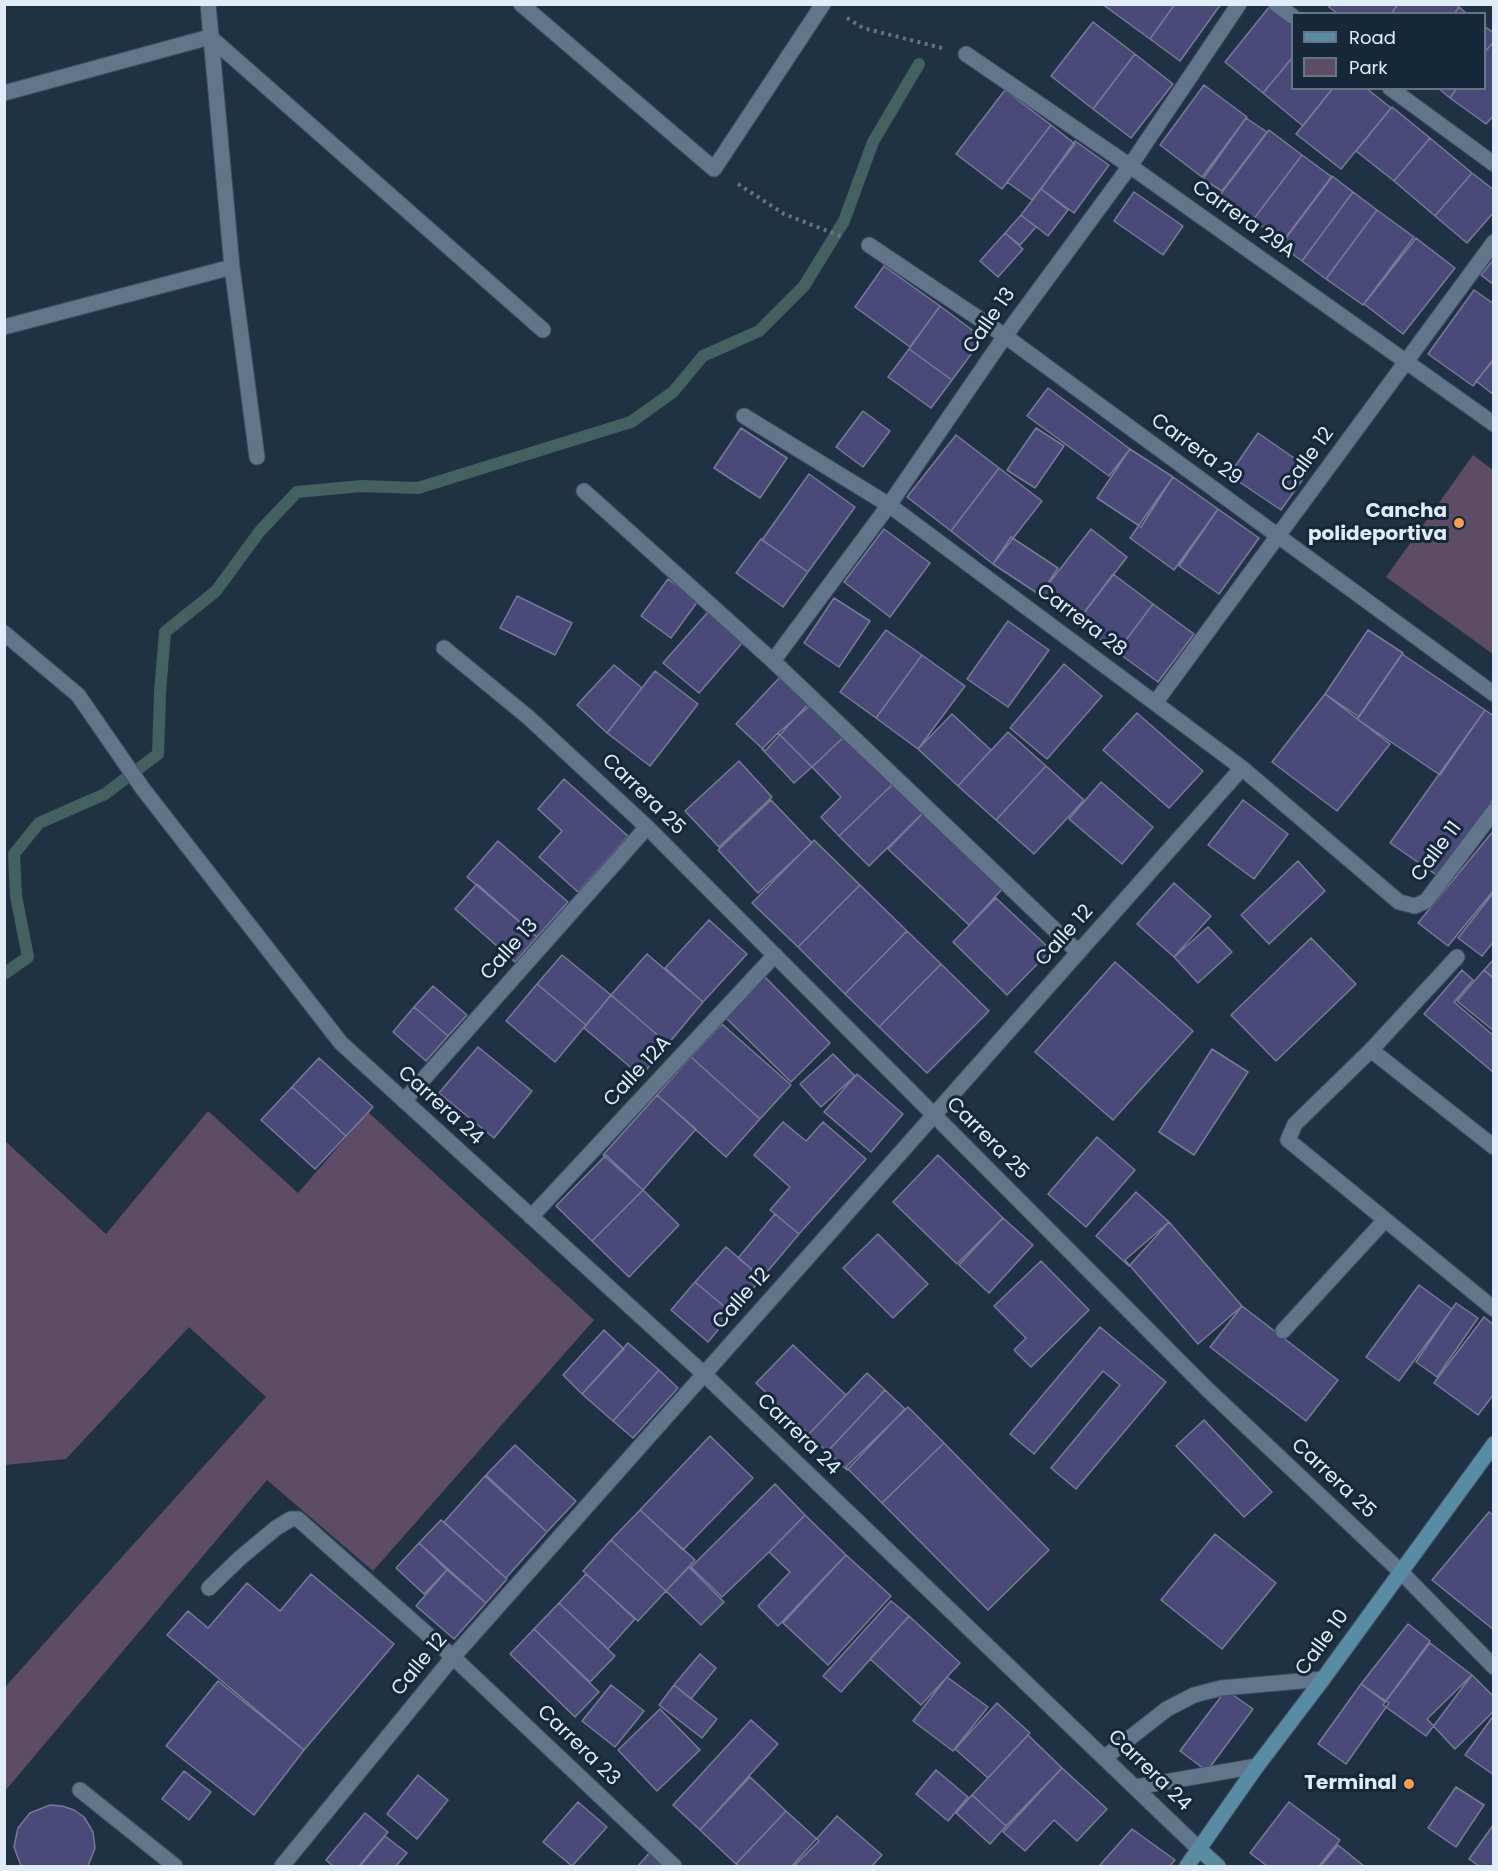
<!DOCTYPE html>
<style>
body{margin:0}
#map{position:relative;width:1498px;height:1871px;overflow:hidden;background:#1f3244;font-family:Poppins,sans-serif}
canvas{display:block}
.frame{position:absolute;inset:0;border:6px solid #e0ecf8;pointer-events:none}
.legend{position:absolute;left:1291px;top:12px;width:195px;height:78px;box-sizing:border-box;background:#152839;border:2px solid #667685;margin:0;padding:8px 10px;list-style:none;font-size:18px;color:#e0ecf8}
.legend li{display:flex;align-items:center;gap:12px;height:30px}
.legend b{width:30px;border:2px solid #667685}
</style>
<div id="map">
<canvas width="1498" height="1871"></canvas>
<div class="frame"></div>
<ul class="legend">
<li><b style="height:8px;background:#598ca3"></b>Road</li>
<li><b style="height:16px;background:#5e4b65"></b>Park</li>
</ul>
</div>
<script>
const c = document.querySelector('canvas').getContext('2d');
c.lineJoin = 'round';
function fill(path, color) {
  c.fillStyle = color;
  c.fill(path, 'evenodd');
}
function toPath(rows) {
  const path = new Path2D();
  for (const r of rows) {
    path.moveTo(r[0], r[1]);
    for (let i = 2; i < r.length; i += 2) path.lineTo(r[i], r[i + 1]);
  }
  return path;
}
function stroke(path, color, width, dash) {
  c.strokeStyle = color;
  c.lineWidth = width;
  c.lineCap = dash ? 'butt' : 'round';
  c.setLineDash(dash || []);
  c.stroke(path);
}
function label(font, color, halo, rows, align = 'center') {
  c.font = font + ' Poppins,sans-serif';
  c.lineWidth = 6;
  c.setLineDash([]);
  c.textBaseline = 'middle';
  c.strokeStyle = halo;
  c.fillStyle = color;
  for (const [text, x, y, turn = 0] of rows) {
    c.save();
    c.translate(x, y);
    c.rotate((+turn || 0) * Math.PI / 180);
    c.textAlign = isNaN(turn) ? turn : align;
    if (halo) c.strokeText(text, 0, 0);
    c.fillText(text, 0, 0);
    c.restore();
  }
}
fill(toPath([
 [1473,455,1493,470,1493,654,1386,577],
 [208,1111,298,1193,368,1112,594,1320,373,1571,267,1480,5,1791,5,1687,266,1397,189,1327,66,1459,5,1465,5,1141,106,1234]
]), '#5e4b65');
stroke(toPath([
 [4,974,28,957,16,896,14,854,39,823,105,794,158,754,160,693,165,632,216,591,260,531,297,492,362,486,418,488,631,422,673,392,703,356,759,331,804,286,844,221,873,142,919,64]
]), '#436161', 12);
const building = toPath([
 [1102,4,1175,4,1150,39,1102,4],
 [1175,4,1221,4,1180,61,1150,39,1175,4],
 [1330,4,1398,4,1391,14,1338,14,1329,7,1330,4],
 [1398,4,1455,4,1459,7,1454,14,1391,14,1398,4],
 [1270,6,1292,24,1292,58,1263,93,1225,62,1270,6],
 [1459,7,1467,14,1454,14,1459,7],
 [1093,22,1135,54,1093,109,1051,76,1093,22],
 [1484,26,1494,33,1494,41,1484,53,1484,26],
 [1494,41,1494,115,1486,124,1450,98,1457,88,1484,88,1484,53,1494,41],
 [1135,54,1173,84,1131,138,1093,109,1135,54],
 [1292,58,1292,88,1333,88,1303,126,1263,93,1292,58],
 [1204,85,1247,117,1202,177,1160,145,1204,85],
 [1333,88,1366,88,1391,108,1341,169,1296,134,1333,88],
 [1438,88,1457,88,1450,98,1438,88],
 [1005,90,1051,125,1002,189,956,154,1005,90],
 [1392,107,1430,138,1394,181,1356,151,1392,107],
 [1246,118,1267,132,1222,191,1203,179,1246,118],
 [1051,125,1075,144,1032,200,1007,182,1051,125],
 [1269,130,1302,155,1253,220,1220,195,1269,130],
 [1430,138,1472,173,1435,216,1394,181,1430,138],
 [1075,141,1109,165,1074,213,1041,189,1075,141],
 [1302,155,1332,177,1283,242,1253,220,1302,155],
 [1472,173,1494,190,1494,212,1467,243,1435,216,1472,173],
 [1332,176,1353,192,1302,261,1280,245,1332,176],
 [1041,189,1068,210,1048,236,1021,215,1041,189],
 [1134,192,1183,226,1163,255,1114,221,1134,192],
 [1353,192,1377,210,1326,279,1302,261,1353,192],
 [1377,210,1414,237,1363,305,1326,279,1377,210],
 [1021,215,1036,227,1020,245,1005,233,1021,215],
 [1005,233,1023,249,998,277,980,261,1005,233],
 [1416,238,1455,268,1403,334,1364,304,1416,238],
 [1494,259,1494,285,1481,275,1494,259],
 [884,266,940,306,910,347,855,307,884,266],
 [1474,290,1494,304,1494,358,1473,386,1428,354,1474,290],
 [940,306,983,338,952,380,909,349,940,306],
 [909,349,952,380,931,408,888,377,909,349],
 [1494,360,1494,395,1476,381,1494,360],
 [1048,388,1130,449,1109,476,1027,416,1048,388],
 [863,411,890,431,863,467,836,447,863,411],
 [741,428,787,458,760,498,714,468,741,428],
 [1036,428,1064,446,1035,488,1007,470,1036,428],
 [1258,433,1310,469,1281,510,1229,475,1258,433],
 [956,435,999,468,951,531,907,497,956,435],
 [1130,449,1173,477,1141,527,1097,498,1130,449],
 [999,468,1042,501,993,564,951,531,999,468],
 [809,474,855,507,808,572,762,540,809,474],
 [1173,477,1218,509,1174,570,1130,538,1173,477],
 [1218,509,1259,538,1219,594,1179,566,1218,509],
 [884,529,930,563,890,617,844,582,884,529],
 [1091,529,1127,557,1077,622,1040,595,1091,529],
 [1011,537,1058,568,1040,595,993,564,1011,537],
 [761,539,808,572,783,607,736,573,761,539],
 [1113,574,1153,604,1117,652,1077,622,1113,574],
 [668,579,698,601,671,638,641,616,668,579],
 [517,596,572,623,555,655,500,628,517,596],
 [834,598,870,621,839,667,804,643,834,598],
 [1153,604,1194,634,1158,682,1117,652,1153,604],
 [708,612,743,642,699,693,663,663,708,612],
 [1008,621,1049,650,1008,707,967,679,1008,621],
 [886,630,922,655,876,718,840,692,886,630],
 [1368,630,1403,653,1359,717,1325,694,1368,630],
 [1402,654,1485,710,1440,775,1357,719,1402,654],
 [922,655,965,686,918,749,876,718,922,655],
 [1064,664,1102,696,1047,759,1010,728,1064,664],
 [614,665,642,688,607,733,577,705,614,665],
 [655,671,698,704,650,766,607,733,655,671],
 [782,675,810,702,765,751,736,724,782,675],
 [1325,694,1390,744,1337,811,1272,762,1325,694],
 [812,704,845,736,812,767,778,733,812,704],
 [1485,710,1494,716,1494,799,1438,876,1390,843,1485,710],
 [1137,713,1203,771,1169,808,1103,750,1137,713],
 [952,714,991,750,958,786,918,749,952,714],
 [1008,732,1046,766,996,820,958,786,1008,732],
 [778,733,812,767,794,783,762,749,778,733],
 [845,736,895,782,839,836,821,817,841,797,812,767,845,736],
 [739,761,772,797,719,847,685,811,739,761],
 [1046,766,1084,800,1034,854,996,820,1046,766],
 [564,779,628,836,578,892,539,857,562,831,538,809,564,779],
 [895,782,925,811,869,866,839,836,895,782],
 [1101,782,1153,827,1122,864,1069,819,1101,782],
 [771,800,812,843,758,893,718,850,771,800],
 [1243,800,1288,834,1254,879,1208,845,1243,800],
 [925,811,1005,886,969,925,888,849,925,811],
 [1494,830,1494,890,1448,946,1418,923,1494,830],
 [814,840,860,885,798,947,752,903,814,840],
 [498,841,568,902,537,937,467,877,498,841],
 [1298,861,1325,891,1269,944,1241,915,1298,861],
 [1174,883,1211,916,1174,957,1137,924,1174,883],
 [477,884,537,937,515,962,455,909,477,884],
 [860,885,907,931,845,994,798,947,860,885],
 [1494,892,1494,941,1482,956,1458,938,1494,892],
 [996,898,1051,950,1007,995,953,942,996,898],
 [709,920,747,954,703,1002,665,968,709,920],
 [1208,927,1232,952,1198,983,1174,957,1208,927],
 [907,931,941,964,879,1027,845,994,907,931],
 [1311,938,1356,984,1276,1061,1231,1015,1311,938],
 [647,954,703,1002,668,1044,611,995,647,954],
 [562,955,611,995,586,1025,537,984,562,955],
 [1494,959,1494,978,1484,970,1494,959],
 [1115,962,1193,1031,1113,1120,1035,1052,1115,962],
 [941,964,989,1011,927,1073,879,1027,941,964],
 [1462,970,1473,980,1454,1002,1494,1036,1494,1073,1424,1014,1462,970],
 [1484,970,1494,979,1494,1031,1457,1001,1484,970],
 [761,973,830,1043,791,1082,721,1013,761,973],
 [537,984,586,1025,555,1062,506,1021,537,984],
 [433,986,467,1015,448,1036,414,1007,433,986],
 [611,995,668,1044,641,1076,584,1028,611,995],
 [414,1007,448,1036,426,1061,393,1032,414,1007],
 [722,1024,791,1085,760,1119,691,1057,722,1024],
 [478,1047,532,1091,494,1138,439,1093,478,1047],
 [1212,1049,1248,1072,1194,1155,1159,1132,1212,1049],
 [833,1054,855,1076,821,1107,800,1084,833,1054],
 [691,1057,760,1119,726,1157,657,1095,691,1057],
 [319,1058,373,1107,346,1136,292,1087,319,1058],
 [857,1074,903,1114,871,1152,824,1112,857,1074],
 [292,1087,346,1136,315,1169,261,1120,292,1087],
 [657,1095,696,1129,643,1190,603,1155,657,1095],
 [783,1122,806,1141,823,1122,866,1159,799,1234,770,1210,790,1187,754,1155,783,1122],
 [1097,1137,1135,1170,1086,1227,1048,1194,1097,1137],
 [606,1155,643,1190,592,1241,556,1206,606,1155],
 [938,1155,1003,1218,957,1264,893,1202,938,1155],
 [643,1190,679,1225,629,1277,592,1241,643,1190],
 [1136,1192,1169,1222,1129,1266,1096,1236,1136,1192],
 [775,1214,799,1234,762,1278,738,1258,775,1214],
 [1003,1218,1033,1245,989,1293,959,1265,1003,1218],
 [1169,1222,1242,1306,1198,1344,1125,1260,1169,1222],
 [878,1234,928,1284,893,1318,843,1268,878,1234],
 [726,1247,762,1278,732,1313,695,1282,726,1247],
 [1041,1261,1089,1310,1031,1367,1014,1350,1026,1338,994,1306,1041,1261],
 [695,1282,732,1313,708,1342,671,1310,695,1282],
 [1419,1285,1452,1309,1399,1381,1366,1357,1419,1285],
 [1456,1303,1478,1318,1437,1377,1416,1362,1456,1303],
 [1242,1306,1338,1380,1306,1421,1210,1347,1242,1306],
 [1484,1317,1494,1325,1494,1394,1478,1415,1434,1383,1484,1317],
 [1100,1327,1166,1382,1076,1489,1051,1468,1120,1385,1103,1371,1034,1454,1010,1434,1100,1327],
 [604,1330,624,1349,582,1394,563,1375,604,1330],
 [628,1343,659,1370,613,1421,582,1394,628,1343],
 [793,1345,846,1395,809,1434,756,1383,793,1345],
 [659,1370,678,1388,633,1438,613,1421,659,1370],
 [867,1373,885,1390,827,1452,809,1434,867,1373],
 [885,1390,905,1409,847,1470,827,1452,885,1390],
 [908,1407,944,1443,882,1503,846,1467,908,1407],
 [1204,1420,1272,1492,1244,1517,1176,1446,1204,1420],
 [710,1436,753,1478,683,1550,640,1510,710,1436],
 [944,1443,1049,1550,988,1610,882,1503,944,1443],
 [515,1445,576,1501,547,1532,486,1475,515,1445],
 [485,1476,547,1532,506,1578,444,1522,485,1476],
 [775,1484,805,1515,769,1552,722,1597,691,1567,775,1484],
 [640,1510,695,1560,666,1591,611,1540,640,1510],
 [1489,1512,1494,1516,1494,1630,1432,1580,1489,1512],
 [805,1515,846,1555,778,1626,758,1606,790,1572,769,1552,805,1515],
 [441,1520,507,1579,486,1603,419,1543,441,1520],
 [1215,1534,1276,1583,1222,1649,1161,1600,1215,1534],
 [611,1540,666,1591,638,1621,583,1571,611,1540],
 [419,1543,447,1570,424,1594,396,1568,419,1543],
 [846,1555,891,1596,828,1665,783,1623,846,1555],
 [689,1567,724,1602,701,1625,666,1591,689,1567],
 [447,1570,486,1603,454,1639,416,1606,447,1570],
 [311,1574,394,1644,304,1750,167,1635,188,1611,208,1628,247,1583,280,1611,311,1574],
 [586,1574,635,1619,608,1649,559,1603,586,1574],
 [891,1601,909,1616,841,1692,823,1676,891,1601],
 [559,1603,615,1656,590,1682,534,1629,559,1603],
 [909,1616,960,1663,921,1705,870,1659,909,1616],
 [1408,1624,1430,1641,1385,1702,1361,1684,1408,1624],
 [534,1629,599,1692,575,1717,510,1654,534,1629],
 [1430,1643,1472,1675,1426,1736,1383,1705,1430,1643],
 [700,1654,716,1668,691,1699,674,1685,700,1654],
 [1472,1675,1494,1697,1494,1711,1455,1749,1427,1719,1472,1675],
 [947,1677,988,1707,953,1751,913,1721,947,1677],
 [218,1681,304,1750,254,1815,166,1746,218,1681],
 [1361,1684,1389,1703,1346,1764,1318,1744,1361,1684],
 [611,1685,644,1711,615,1747,582,1721,611,1685],
 [674,1685,717,1719,702,1738,659,1705,674,1685],
 [1226,1690,1253,1709,1207,1771,1180,1751,1226,1690],
 [997,1703,1030,1733,988,1778,955,1749,997,1703],
 [660,1709,700,1750,657,1791,618,1750,660,1709],
 [1494,1715,1494,1775,1465,1755,1494,1715],
 [751,1720,778,1744,700,1830,673,1805,751,1720],
 [1028,1735,1062,1768,1006,1826,972,1795,1028,1735],
 [1062,1768,1107,1809,1077,1841,1054,1820,1025,1851,1003,1832,1062,1768],
 [936,1770,968,1797,948,1821,916,1794,936,1770],
 [184,1771,211,1792,189,1820,162,1799,184,1771],
 [418,1775,448,1800,417,1839,387,1814,418,1775],
 [750,1777,786,1811,736,1864,700,1830,750,1777],
 [1456,1787,1484,1805,1456,1847,1428,1828,1456,1787],
 [972,1795,1006,1826,990,1844,956,1813,972,1795],
 [578,1802,607,1827,572,1866,543,1842,578,1802],
 [1289,1802,1340,1840,1319,1866,1267,1866,1250,1853,1289,1802],
 [50,1805,62,1806,74,1810,84,1817,93,1832,95,1848,88,1866,21,1866,14,1847,18,1828,30,1813,50,1805],
 [786,1811,819,1841,794,1866,739,1866,736,1864,786,1811],
 [365,1813,388,1832,359,1866,333,1866,326,1860,365,1813],
 [837,1816,882,1855,872,1866,792,1866,837,1816],
 [1494,1824,1494,1866,1479,1866,1469,1859,1494,1824],
 [1132,1829,1175,1860,1170,1866,1099,1866,1132,1829],
 [385,1836,407,1853,396,1866,360,1866,385,1836],
 [1338,1845,1364,1866,1321,1866,1338,1845],
 [650,1852,666,1866,638,1866,650,1852]
]);
fill(building, '#4a4a78');
stroke(building, '#797a95', 1.5);
const lane = toPath([
 [1457,957,1371,1050,1295,1124,1288,1140,1494,1309],
 [1371,1050,1494,1147],
 [1283,1331,1385,1220],
 [1104,1758,1167,1709,1194,1695,1221,1688,1323,1679],
 [1136,1787,1257,1766],
 [80,1790,175,1866]
]);
const street = toPath([
 [208,4,232,267,257,457],
 [521,4,714,169,823,4],
 [1276,4,1292,16],
 [966,54,1130,166,1494,424],
 [1390,88,1494,164],
 [4,93,210,37,543,330],
 [869,245,1005,336,1494,694],
 [4,327,232,267],
 [744,416,889,505,1155,703,1242,768,1399,902,1415,906,1426,901,1494,811],
 [584,491,773,661,1078,952],
 [4,633,78,695,143,789,341,1043,704,1374,1199,1849],
 [444,648,528,717,647,827,1207,1389,1401,1572,1494,1667],
 [773,661,889,505,1005,336,1130,166,1239,4],
 [1155,703,1494,242],
 [404,1101,647,827],
 [531,1217,775,955],
 [209,1588,240,1558,276,1528,291,1519,298,1519,453,1657,674,1866],
 [282,1866,453,1657,1242,768]
]);
const secondary = toPath([
 [1199,1849,1218,1866],
 [1187,1866,1257,1766,1323,1679,1494,1444]
]);
stroke(lane, '#3f5060', 17);
stroke(street, '#3f5060', 17);
stroke(secondary, '#3f5060', 17);
stroke(toPath([
 [847,18,863,28,942,48],
 [738,184,784,214,843,237]
]), '#647484', 4, [3, 4.5]);
stroke(lane, '#61768b', 15);
stroke(street, '#61768b', 15);
stroke(secondary, '#598ca3', 15);
for (const [x, y, r, color] of [
 [1459,523,6,"#fb9e51"],
 [1409,1784,6,"#fb9e51"]
]) {
  const dot = new Path2D();
  dot.arc(x, y, r, 0, 2 * Math.PI);
  c.fillStyle = color;
  c.fill(dot);
  stroke(dot, '#152839', 2);
}
label('20px', '#e0ecf8', '#152839', [
 ["Carrera 29A",1243,220,35],
 ["Calle 13",990,321,-55],
 ["Carrera 29",1196,450,36],
 ["Calle 12",1308,460,-54],
 ["Carrera 28",1081,621,37],
 ["Carrera 25",643,795,44],
 ["Calle 11",1437,852,-53],
 ["Calle 12",1065,936,-48],
 ["Calle 13",510,950,-48],
 ["Calle 12A",638,1072,-47],
 ["Carrera 24",440,1106,42],
 ["Carrera 25",987,1139,45],
 ["Calle 12",742,1299,-48],
 ["Carrera 24",798,1435,44],
 ["Carrera 25",1333,1479,43],
 ["Calle 10",1323,1643,-54],
 ["Calle 12",420,1665,-50],
 ["Carrera 23",578,1746,44],
 ["Carrera 24",1149,1771,44]
]);
label('bold 20px', '#e0ecf8', '#152839', [
 ["Cancha",1447,512],
 ["polideportiva",1447,535],
 ["Terminal",1397,1784]
], 'right');
</script>
